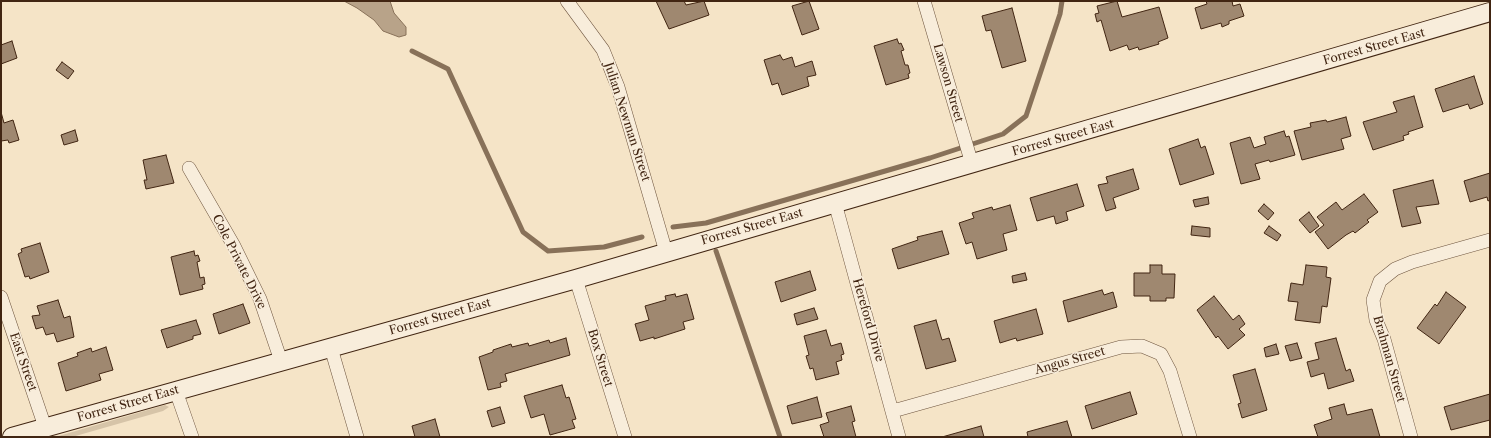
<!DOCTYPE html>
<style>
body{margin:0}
#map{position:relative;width:1491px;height:438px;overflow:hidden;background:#f5e4c7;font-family:"Libre Caslon Text",serif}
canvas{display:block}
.frame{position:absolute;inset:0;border:2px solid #412512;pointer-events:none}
</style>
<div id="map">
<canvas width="1491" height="438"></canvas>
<div class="frame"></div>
</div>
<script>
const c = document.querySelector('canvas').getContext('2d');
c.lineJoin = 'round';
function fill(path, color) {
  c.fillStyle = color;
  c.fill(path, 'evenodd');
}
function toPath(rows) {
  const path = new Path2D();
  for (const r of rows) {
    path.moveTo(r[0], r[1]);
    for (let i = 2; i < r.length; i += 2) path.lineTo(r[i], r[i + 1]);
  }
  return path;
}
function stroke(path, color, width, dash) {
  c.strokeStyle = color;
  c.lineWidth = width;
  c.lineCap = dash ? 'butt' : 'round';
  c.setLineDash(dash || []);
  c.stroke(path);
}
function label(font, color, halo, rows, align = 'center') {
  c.font = font + ' "Libre Caslon Text",serif';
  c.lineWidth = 3;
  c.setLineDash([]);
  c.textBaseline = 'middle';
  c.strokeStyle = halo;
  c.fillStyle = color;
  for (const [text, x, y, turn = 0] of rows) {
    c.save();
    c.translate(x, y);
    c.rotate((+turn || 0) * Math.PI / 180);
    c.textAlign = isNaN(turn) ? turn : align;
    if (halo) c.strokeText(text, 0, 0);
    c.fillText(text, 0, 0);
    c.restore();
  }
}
fill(toPath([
 [165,405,169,407,163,411,72,437,55,437]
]), '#d6c4a8');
const water = toPath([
 [344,1,390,1,394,13,406,27,406,35,399,37,383,31,374,20,357,8,344,1]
]);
fill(water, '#b8a389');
stroke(water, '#887159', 1);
stroke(toPath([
 [412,51,448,69,523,232,548,251,604,247,642,237],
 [673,227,706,223,930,158,1003,134,1026,116,1060,14,1062,1],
 [716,251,780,437]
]), '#887159', 5);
const building = toPath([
 [656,1,684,1,686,5,704,1,709,15,669,29,656,1],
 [809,1,819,29,802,35,792,6,809,1],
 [1117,1,1122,17,1159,7,1168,38,1158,42,1159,44,1139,50,1138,47,1129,50,1127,45,1110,51,1101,20,1097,22,1095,14,1099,13,1097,6,1117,1],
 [1206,1,1232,1,1233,6,1240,4,1244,16,1229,21,1229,24,1222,27,1221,23,1201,29,1195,8,1207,4,1206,1],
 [1012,8,1026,61,1002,68,991,30,986,31,982,16,1012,8],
 [897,39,899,44,901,43,904,50,901,51,905,65,908,65,910,73,908,74,909,78,886,85,874,46,897,39],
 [12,41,17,58,1,64,1,45,12,41],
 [780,55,783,60,792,57,795,67,812,61,816,75,807,77,809,86,782,95,778,83,772,85,764,60,780,55],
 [62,62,74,71,68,79,56,70,62,62],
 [1474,76,1483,104,1470,109,1468,104,1443,112,1435,89,1474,76],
 [1414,96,1423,127,1408,132,1409,134,1403,136,1404,140,1373,150,1363,122,1397,112,1393,102,1414,96],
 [1,112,4,123,13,120,19,140,9,143,8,140,1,141,1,112],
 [1346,117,1351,136,1341,139,1344,149,1302,160,1294,131,1311,127,1310,123,1326,120,1327,122,1346,117],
 [75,130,78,141,64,145,61,135,75,130],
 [1284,131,1286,137,1289,136,1295,155,1270,162,1269,160,1255,164,1260,179,1241,184,1230,143,1250,137,1254,148,1266,144,1264,137,1284,131],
 [1198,139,1201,148,1205,146,1214,174,1180,185,1169,149,1198,139],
 [166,155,174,183,146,189,144,180,147,180,143,160,166,155],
 [1133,169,1139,189,1113,198,1116,208,1106,211,1098,185,1108,183,1106,177,1133,169],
 [1490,173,1490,200,1488,201,1487,197,1470,202,1464,181,1490,173],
 [1433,180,1439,204,1416,207,1421,223,1402,227,1393,190,1433,180],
 [1077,184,1084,206,1066,212,1068,220,1056,224,1054,216,1037,221,1030,198,1077,184],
 [1364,194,1378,212,1367,220,1369,222,1355,233,1353,231,1346,235,1328,249,1315,232,1324,225,1317,217,1336,202,1342,210,1364,194],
 [1208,197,1209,204,1195,207,1193,200,1208,197],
 [1264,204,1274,213,1268,220,1258,211,1264,204],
 [1010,205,1017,230,1003,234,1007,250,977,259,972,242,966,244,959,223,974,218,972,213,992,207,993,210,1010,205],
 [1309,212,1319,226,1310,233,1299,220,1309,212],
 [1192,226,1210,228,1210,237,1191,235,1192,226],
 [1269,226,1281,235,1277,241,1264,233,1269,226],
 [942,231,949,254,898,269,892,249,918,240,917,237,942,231],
 [40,243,49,272,30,279,29,276,25,277,18,254,22,252,21,249,40,243],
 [194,251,195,256,198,255,200,261,197,262,200,278,204,277,205,284,202,285,203,289,180,295,171,257,194,251],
 [1150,265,1162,265,1162,274,1175,274,1174,298,1166,298,1166,301,1150,301,1150,296,1134,296,1134,273,1150,273,1150,265],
 [1306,265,1327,267,1326,277,1331,278,1327,307,1322,306,1320,323,1295,320,1298,302,1288,301,1291,283,1303,285,1306,265],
 [810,271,816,290,781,302,775,282,810,271],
 [1025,273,1027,280,1013,283,1012,276,1025,273],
 [1102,290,1104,295,1113,292,1117,307,1068,322,1063,301,1102,290],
 [1446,292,1466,307,1439,344,1417,328,1435,304,1437,306,1446,292],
 [675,294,676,297,687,294,694,319,683,322,685,329,654,339,654,337,640,341,635,324,649,320,645,306,666,300,665,296,675,294],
 [1214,296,1233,320,1239,315,1245,324,1239,329,1245,335,1228,349,1218,336,1216,338,1197,310,1214,296],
 [58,300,64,318,70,316,74,337,57,342,54,333,46,335,43,327,36,329,32,316,40,315,37,306,58,300],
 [243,304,250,323,219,334,213,314,243,304],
 [814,308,818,319,797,325,794,314,814,308],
 [1036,309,1043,334,1017,341,1016,338,1000,343,994,321,1036,309],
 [196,320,201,334,193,336,193,339,167,348,161,330,196,320],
 [936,320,942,340,949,338,956,361,926,369,914,326,936,320],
 [826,330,831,346,841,343,844,354,841,355,842,360,836,362,839,374,816,380,813,368,810,369,806,356,809,355,804,336,826,330],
 [566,338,570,355,505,374,507,381,500,383,501,387,488,390,479,357,493,352,493,350,511,344,512,347,528,343,529,346,549,340,550,343,566,338],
 [1336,338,1346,371,1350,369,1354,381,1328,389,1324,373,1311,377,1307,362,1319,359,1315,343,1336,338],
 [1297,343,1302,358,1290,361,1285,346,1297,343],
 [1276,344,1279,354,1266,357,1264,348,1276,344],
 [106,347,113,370,99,374,101,380,66,391,58,363,78,356,77,353,91,348,92,352,106,347],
 [1255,369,1267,410,1242,418,1238,404,1241,403,1233,375,1255,369],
 [562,385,566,398,569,397,576,419,572,420,575,428,550,435,544,414,531,418,524,396,562,385],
 [1130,392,1137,414,1092,429,1085,406,1130,392],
 [1490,394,1490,420,1451,430,1444,407,1490,394],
 [817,397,822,417,792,424,787,406,817,397],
 [1344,404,1347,415,1372,409,1380,437,1318,437,1314,425,1332,419,1329,408,1344,404],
 [851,406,855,421,852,422,856,437,824,437,820,425,829,422,826,413,851,406],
 [500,407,505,423,492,427,487,411,500,407],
 [435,419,440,437,415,437,412,426,435,419],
 [1067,421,1072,437,1028,437,1027,432,1067,421],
 [981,426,984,437,942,437,981,426]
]);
fill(building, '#9f8870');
stroke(building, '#412512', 1);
const minor = toPath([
 [567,1,603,50,618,87,666,252],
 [924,1,972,164],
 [189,168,234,246,260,299,281,361],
 [835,203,899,437],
 [576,279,625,437],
 [1,297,45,427],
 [331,348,357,437],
 [176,391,192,437],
 [893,411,1121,347,1142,346,1161,354,1170,371,1190,437],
 [1411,437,1384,339,1376,320,1373,300,1380,281,1395,269,1412,262,1490,240]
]);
const secondary = toPath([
 [12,437,576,279,1490,12]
]);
stroke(minor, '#6e553f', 14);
stroke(secondary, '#412512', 20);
stroke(minor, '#f8eddb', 13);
stroke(secondary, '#f8eddb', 18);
label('12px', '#412512', '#f8eddb', [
 ["Forrest Street East",1374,47,-16],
 ["Lawson Street",948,83,74],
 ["Julian Newman Street",627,122,72],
 ["Forrest Street East",1063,138,-16],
 ["Forrest Street East",752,227,-16],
 ["Cole Private Drive",239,262,63],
 ["Forrest Street East",440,317,-16],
 ["Hereford Drive",868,320,74],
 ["Box Street",600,358,73],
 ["Brahman Street",1389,359,74],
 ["Angus Street",1070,361,-16],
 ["East Street",23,362,71],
 ["Forrest Street East",128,404,-16]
]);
</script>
